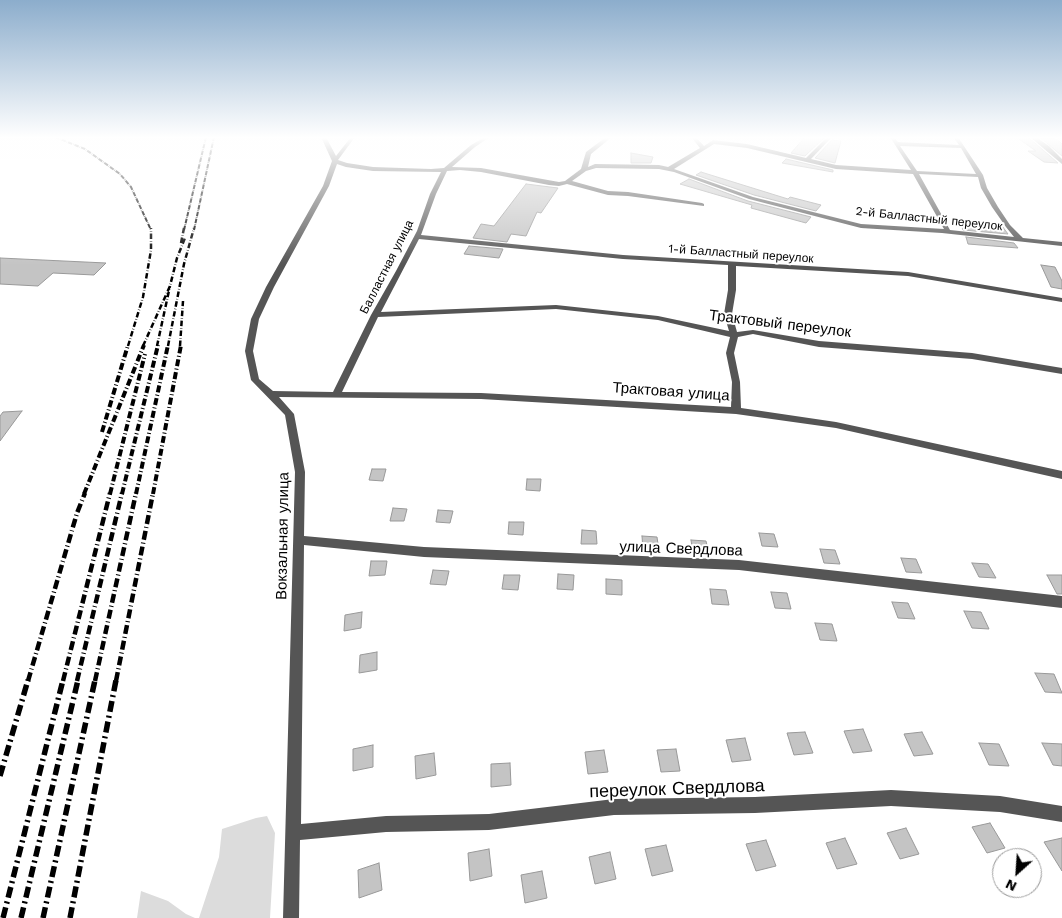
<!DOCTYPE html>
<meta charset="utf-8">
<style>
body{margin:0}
#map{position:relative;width:1062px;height:918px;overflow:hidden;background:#fff;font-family:"Work Sans",sans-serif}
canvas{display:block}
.north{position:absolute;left:992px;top:848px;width:50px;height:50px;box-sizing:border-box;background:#fff;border:1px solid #999;border-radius:50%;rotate:206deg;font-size:14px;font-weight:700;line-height:20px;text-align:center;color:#000}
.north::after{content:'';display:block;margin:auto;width:18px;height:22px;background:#000;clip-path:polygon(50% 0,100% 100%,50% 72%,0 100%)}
</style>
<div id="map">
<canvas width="1062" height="918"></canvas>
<div class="north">N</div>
</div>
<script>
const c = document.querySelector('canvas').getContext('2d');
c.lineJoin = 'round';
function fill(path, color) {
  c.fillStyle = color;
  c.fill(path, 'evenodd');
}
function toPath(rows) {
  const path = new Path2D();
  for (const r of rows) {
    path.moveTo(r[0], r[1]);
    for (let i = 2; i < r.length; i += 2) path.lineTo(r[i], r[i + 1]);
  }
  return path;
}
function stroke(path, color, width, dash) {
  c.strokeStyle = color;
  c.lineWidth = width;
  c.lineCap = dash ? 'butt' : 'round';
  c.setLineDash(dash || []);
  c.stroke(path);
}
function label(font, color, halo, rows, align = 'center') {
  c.font = font + ' "Work Sans",sans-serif';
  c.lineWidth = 4;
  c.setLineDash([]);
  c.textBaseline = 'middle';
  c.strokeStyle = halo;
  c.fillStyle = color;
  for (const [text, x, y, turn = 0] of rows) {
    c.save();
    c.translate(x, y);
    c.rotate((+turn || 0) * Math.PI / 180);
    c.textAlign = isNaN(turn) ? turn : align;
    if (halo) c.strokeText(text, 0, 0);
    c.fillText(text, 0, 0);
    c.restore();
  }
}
fill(toPath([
 [267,816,275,833,270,918,199,918,219,857,222,829,256,818],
 [141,891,168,901,186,914,195,918,137,918]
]), '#dcdcdc');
const building = toPath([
 [805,137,825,137,805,156,791,153,805,137],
 [1016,137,1028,137,1058,163,1044,162,1028,151,1036,151,1016,137],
 [1041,138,1057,139,1062,144,1062,156,1041,138],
 [832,140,841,141,835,163,815,158,832,140],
 [631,153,653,157,651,163,631,163,631,153],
 [786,159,833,170,833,172,782,163,786,159],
 [701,172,788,199,790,197,821,205,816,211,754,195,696,175,701,172],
 [689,179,748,201,811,217,806,223,751,208,752,205,680,184,689,179],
 [526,184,558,188,541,213,537,212,526,236,511,234,507,242,473,238,481,224,494,226,526,184],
 [960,222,1002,226,1008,234,963,230,960,222],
 [966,237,1014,243,1018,248,968,244,966,237],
 [469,246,503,249,499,258,464,254,469,246],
 [0,258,106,263,94,275,53,273,38,286,0,284,0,258],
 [1041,265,1055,267,1062,281,1062,289,1051,287,1041,265],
 [22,411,0,441,0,416,3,412,22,411],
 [372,469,386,469,383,481,369,480,372,469],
 [527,479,541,479,540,491,526,490,527,479],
 [393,508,407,509,404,521,390,521,393,508],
 [438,510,453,511,450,523,436,522,438,510],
 [509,522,524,522,523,535,508,534,509,522],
 [582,530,596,531,597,544,581,544,582,530],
 [759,533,774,534,778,547,762,546,759,533],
 [642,536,657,537,659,551,643,550,642,536],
 [691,540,706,541,709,554,693,554,691,540],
 [820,549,835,550,840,564,824,563,820,549],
 [901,558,916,559,922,573,906,572,901,558],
 [371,561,387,561,385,575,369,576,371,561],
 [972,563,988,564,996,578,979,577,972,563],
 [433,570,449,571,446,585,430,584,433,570],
 [558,574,574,575,573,590,557,589,558,574],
 [504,575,520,575,518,590,502,589,504,575],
 [1047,575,1062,575,1062,594,1057,594,1047,575],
 [606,579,622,580,622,595,606,594,606,579],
 [710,589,726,590,729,605,712,604,710,589],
 [771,592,787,593,791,609,775,608,771,592],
 [892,602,908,603,915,619,898,618,892,602],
 [964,611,981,612,989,629,972,628,964,611],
 [362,612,361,628,344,631,345,615,362,612],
 [815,623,832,624,837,641,820,640,815,623],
 [377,652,377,670,359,673,360,655,377,652],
 [1035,673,1054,674,1062,693,1045,692,1035,673],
 [863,729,872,751,853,753,844,731,863,729],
 [805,732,813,753,794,755,787,733,805,732],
 [922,732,933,754,914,756,904,734,922,732],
 [745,738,751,760,732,762,726,740,745,738],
 [979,743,999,744,1009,766,989,765,979,743],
 [1042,743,1062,744,1062,766,1053,765,1042,743],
 [373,745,373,767,353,771,353,749,373,745],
 [676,749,680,771,661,772,657,750,676,749],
 [604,750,608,772,588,774,585,752,604,750],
 [434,753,436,775,416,779,415,756,434,753],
 [510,763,511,785,491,787,491,764,510,763],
 [990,823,1005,848,987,853,972,827,990,823],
 [906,828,919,854,900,859,887,833,906,828],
 [845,838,857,864,837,869,826,843,845,838],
 [1062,838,1062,871,1044,842,1062,838],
 [766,840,776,866,756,871,746,844,766,840],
 [666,845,673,871,652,876,645,849,666,845],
 [489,849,492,876,470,881,468,853,489,849],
 [610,852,616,879,595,884,589,857,610,852],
 [379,863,382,890,359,898,358,870,379,863],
 [542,871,547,898,525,903,521,875,542,871]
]);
fill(building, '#c4c4c4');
stroke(building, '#999', 1);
fill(toPath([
 [321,137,326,137,336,156,351,137,355,137,338,160,347,163,373,167,431,169,444,168,471,145,485,137,490,137,475,147,452,167,481,168,559,182,565,181,581,169,586,152,606,137,612,137,591,154,588,167,595,164,659,165,668,167,700,148,691,137,696,137,704,146,713,140,747,144,806,158,827,137,832,137,811,159,836,165,911,170,890,137,894,137,898,142,959,145,953,137,958,137,983,175,987,188,998,207,1010,225,1023,238,1062,242,1062,246,942,233,861,228,749,199,674,172,659,169,596,168,586,171,572,181,608,191,628,192,702,203,704,204,704,206,628,196,608,195,567,184,559,186,549,185,481,172,460,170,447,171,436,194,421,235,623,255,908,272,1062,298,1062,302,908,276,736,266,736,290,732,314,737,332,753,330,819,341,972,353,1062,368,1062,374,972,359,819,347,753,334,738,337,734,353,740,382,741,408,836,422,1062,471,1062,479,836,428,736,414,481,399,279,397,294,414,305,472,304,536,424,547,739,560,1062,596,1062,608,739,570,424,557,304,545,301,824,386,816,489,814,614,799,755,797,891,790,1000,796,1062,806,1062,822,1000,812,891,806,755,813,614,815,489,830,386,832,300,840,299,918,283,918,295,472,285,415,251,380,245,351,251,319,266,287,323,186,332,161,321,137],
 [714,144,747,148,836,169,913,174,944,229,861,224,753,197,674,169,714,144],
 [900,146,961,148,976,174,917,171,900,146],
 [337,164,346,167,373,171,441,172,430,194,417,231,396,271,371,315,333,392,273,391,259,379,253,351,259,319,274,287,329,186,337,164],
 [919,174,978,177,981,188,992,207,1006,227,1014,237,950,230,919,174],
 [419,239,623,259,728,265,728,290,724,314,729,331,658,316,556,305,381,312,419,239],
 [556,309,658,320,730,337,726,353,732,382,731,407,481,393,342,392,378,317,556,309],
 [1030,137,1036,137,1049,146,1062,159,1062,164,1030,137]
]), '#555');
stroke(toPath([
 [55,137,85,149,120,174,131,187,151,230],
 [184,230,206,137],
 [194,230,214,137]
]), '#000', 2, [4.5, 1, 0.5, 1]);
stroke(toPath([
 [181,243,184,228],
 [128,346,143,297,151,250,151,228],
 [143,346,170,286,177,258,185,238],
 [157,346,170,286],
 [168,346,184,264,194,228],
 [180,346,183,301]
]), '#000', 2.5, [5.5, 2, 0.5, 2]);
stroke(toPath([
 [102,432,128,345],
 [84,494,144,345],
 [110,494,145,354],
 [122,494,158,345],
 [136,494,168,345],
 [153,494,181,345]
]), '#000', 4, [7, 2.5, 1, 2.5]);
stroke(toPath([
 [28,681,77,513,85,493],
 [63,681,110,493],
 [77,681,122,493],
 [95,681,136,493],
 [116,681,153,493]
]), '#000', 4.5, [9, 3, 1, 3]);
stroke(toPath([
 [0,776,28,680],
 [3,918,63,680],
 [21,918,78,680],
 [43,918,95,680],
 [70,918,116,680]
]), '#000', 5.5, [11, 4, 2, 4]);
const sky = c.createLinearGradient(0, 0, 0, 265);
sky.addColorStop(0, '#8cadcc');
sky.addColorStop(0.52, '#fff');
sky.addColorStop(1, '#ffffff00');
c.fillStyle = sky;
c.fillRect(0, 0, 1062, 265);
label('12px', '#000', '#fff', [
 ["2-й Балластный переулок",929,219,6],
 ["1-й Балластный переулок",741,254,4],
 ["Балластная улица",387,267,-63]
]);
label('15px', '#000', '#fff', [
 ["Трактовый переулок",780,324,7],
 ["Трактовая улица",671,392,4],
 ["Вокзальная улица",283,536,-89],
 ["улица Свердлова",681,549,2]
]);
label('18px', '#000', '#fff', [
 ["переулок Свердлова",677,789,-2]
]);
</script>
